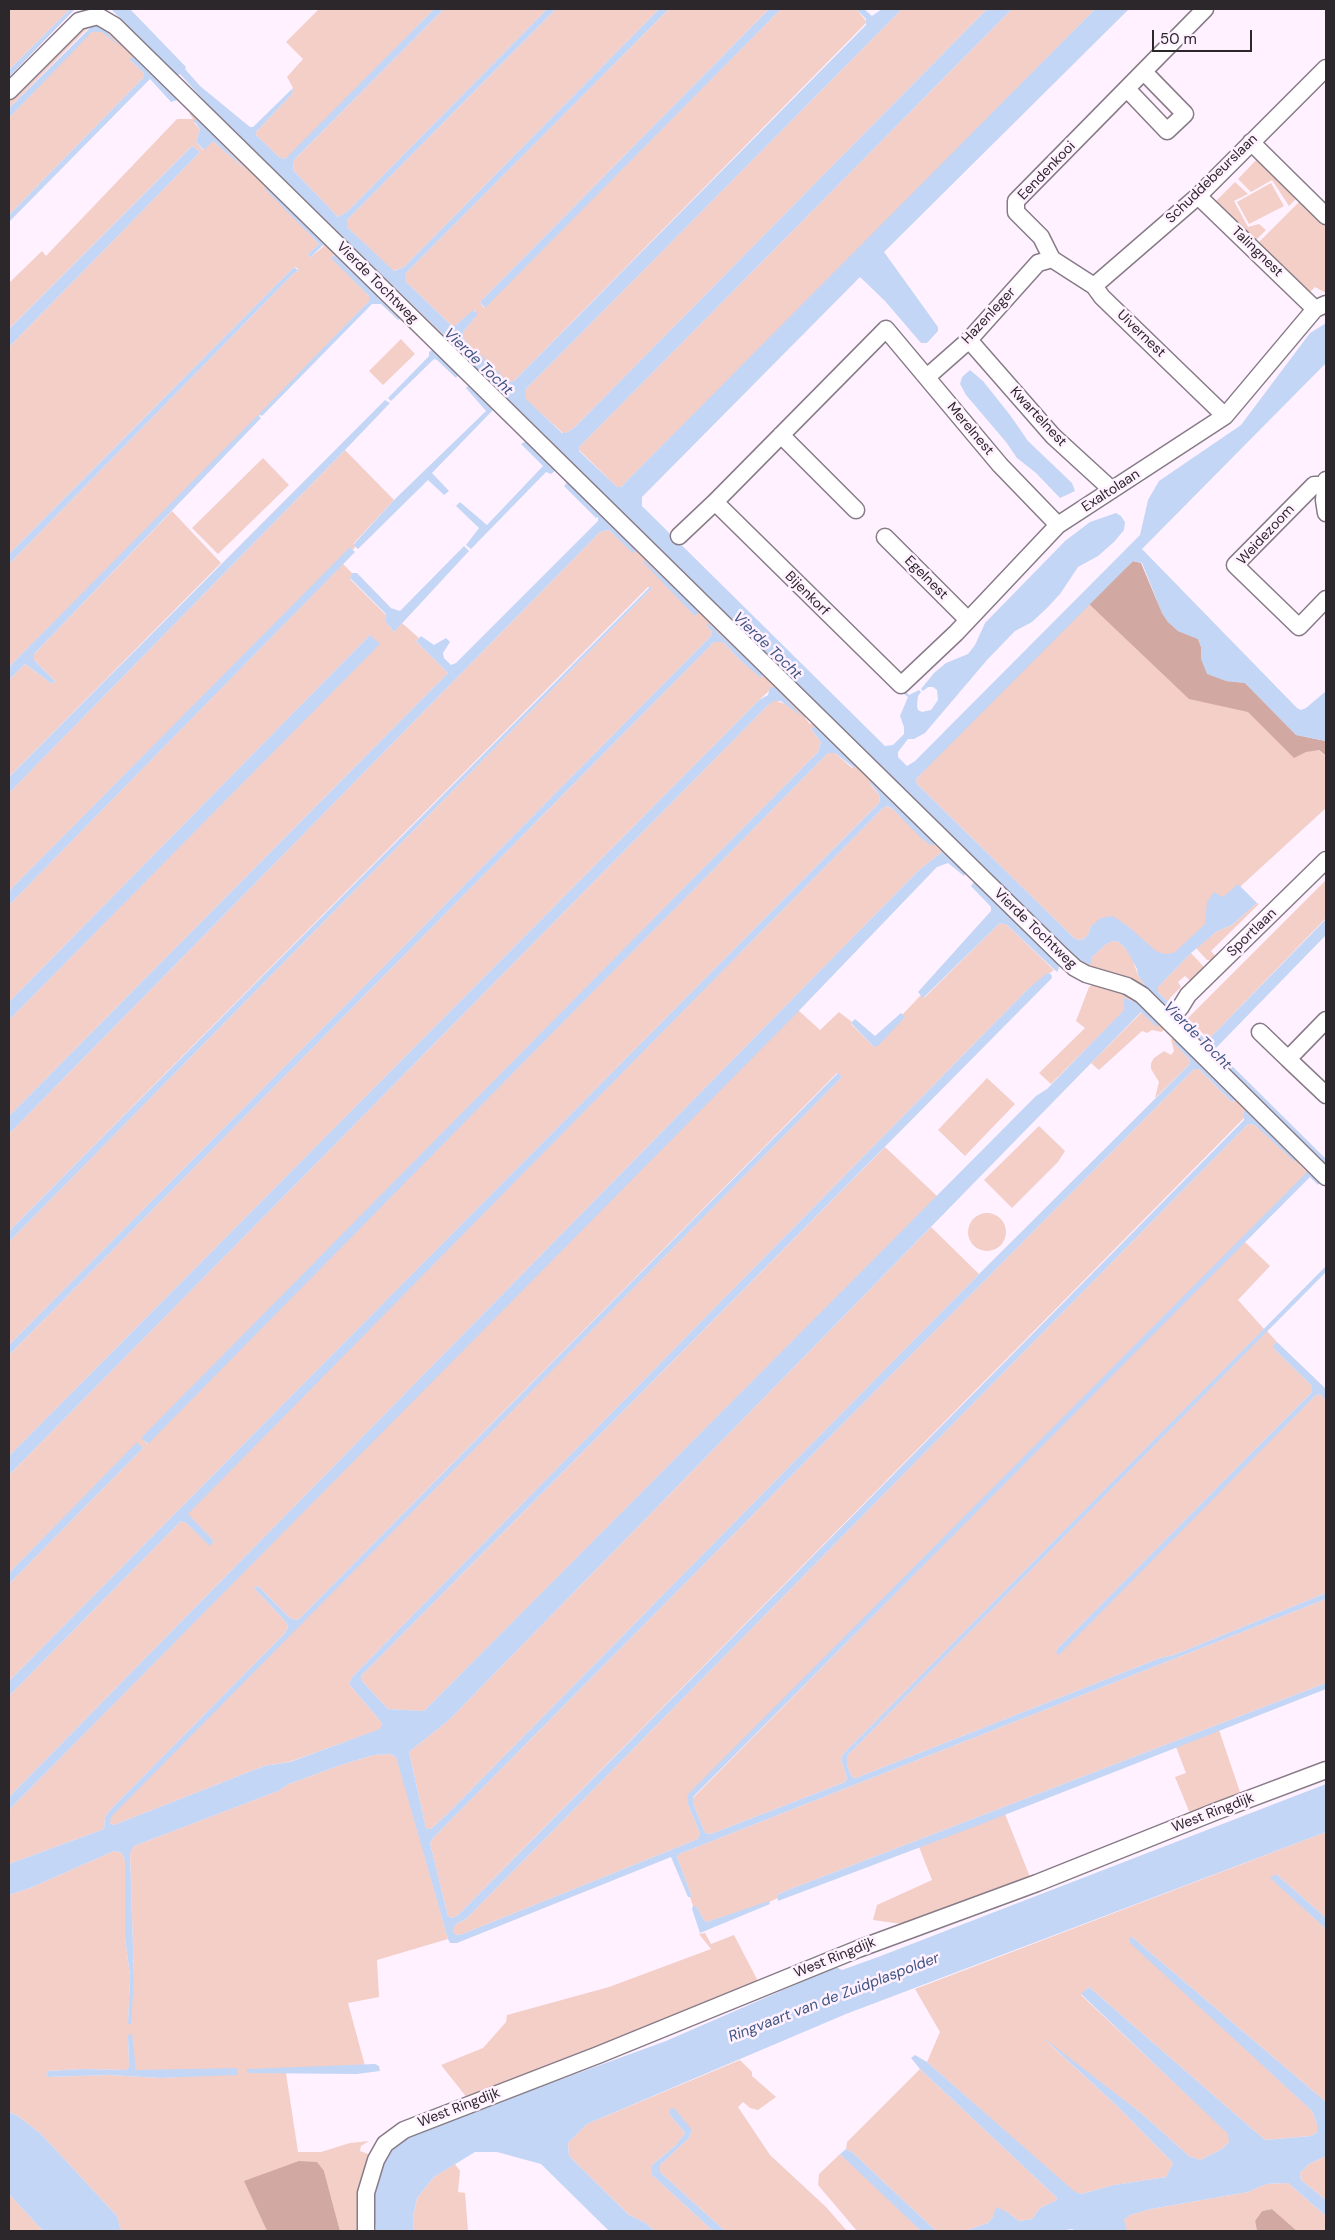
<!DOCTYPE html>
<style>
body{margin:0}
#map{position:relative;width:1335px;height:2240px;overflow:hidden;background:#fff1ff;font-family:"DM Sans",sans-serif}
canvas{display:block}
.frame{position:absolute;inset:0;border:10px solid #2c272b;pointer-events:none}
.scale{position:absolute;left:1152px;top:30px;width:100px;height:22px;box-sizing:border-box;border:2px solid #2c272b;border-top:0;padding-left:6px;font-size:15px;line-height:18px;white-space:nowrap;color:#2c272b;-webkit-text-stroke:4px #fff1ff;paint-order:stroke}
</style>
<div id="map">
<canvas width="1335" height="2240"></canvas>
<div class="frame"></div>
<div class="scale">50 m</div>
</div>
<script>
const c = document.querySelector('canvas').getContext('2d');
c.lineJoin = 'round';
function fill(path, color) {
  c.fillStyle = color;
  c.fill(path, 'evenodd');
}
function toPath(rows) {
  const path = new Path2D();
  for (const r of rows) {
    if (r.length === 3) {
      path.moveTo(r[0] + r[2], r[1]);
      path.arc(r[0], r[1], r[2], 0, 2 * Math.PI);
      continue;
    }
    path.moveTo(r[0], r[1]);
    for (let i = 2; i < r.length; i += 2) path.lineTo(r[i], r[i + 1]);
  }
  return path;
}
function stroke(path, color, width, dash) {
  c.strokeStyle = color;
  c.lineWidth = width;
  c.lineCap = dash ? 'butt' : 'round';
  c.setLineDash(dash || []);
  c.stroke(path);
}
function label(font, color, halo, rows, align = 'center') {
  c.font = font + ' "DM Sans",sans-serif';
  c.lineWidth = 5;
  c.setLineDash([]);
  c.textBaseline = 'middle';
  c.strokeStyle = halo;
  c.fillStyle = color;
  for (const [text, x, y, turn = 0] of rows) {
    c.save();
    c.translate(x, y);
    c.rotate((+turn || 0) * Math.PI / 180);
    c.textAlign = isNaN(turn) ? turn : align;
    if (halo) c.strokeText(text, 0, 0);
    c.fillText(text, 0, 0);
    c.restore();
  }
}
fill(toPath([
 [9,9,70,9,9,70],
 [319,9,434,9,298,148,285,159,279,157,256,135,256,132,292,94,293,88,287,77,303,59,286,42],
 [444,9,547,9,348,211,338,217,293,170,294,160],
 [556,9,659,9,404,267,393,271,347,227,347,220],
 [669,9,769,9,480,302,484,308,781,9,856,9,867,22,514,381,509,382,492,370,463,338,463,332,477,315,474,310,456,325,451,325,405,281,405,274],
 [902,9,987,9,575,427,566,433,563,433,525,399,525,390],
 [1012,9,1095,9,801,307,621,487,617,487,579,450,579,447],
 [102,24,160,74,160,82,178,99,133,57,130,60,144,73,144,77,9,215,9,118,88,35,94,31,107,31,90,27,85,31,9,108,9,95,83,25],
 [189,113,204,116,209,129,193,122,200,129,196,142,203,150,212,140,246,170,216,138,218,136,250,164,252,173,260,180,267,181,328,242,328,247,332,252,337,252,403,316,400,319,334,255,332,258,369,296,369,301,259,416,9,667,9,564,295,272,299,271,297,268,294,267,9,554,9,347,200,152,192,146,9,329,9,283,42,251,46,256,177,119,193,119],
 [266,188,310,229,324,246,310,258,308,254,319,244],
 [228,126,487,377,485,378,489,382,491,382,662,553],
 [1259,157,1299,196,1289,206,1272,180,1251,192,1238,179],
 [1235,182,1248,194,1234,201,1248,227,1259,224,1266,230,1254,242,1214,203],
 [1271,183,1284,206,1249,224,1237,202],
 [1302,199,1326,223,1326,293,1315,287,1307,295,1256,245],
 [401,339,415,354,383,385,369,371],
 [345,450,394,500,353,544,355,547,353,550,350,548,9,891,9,793],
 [263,458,289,485,218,554,192,528],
 [568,480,701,609,701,613,707,619,711,619,807,713,805,718,810,724,814,723,940,850,944,848,969,869,967,875,964,869,942,852,918,871,9,1797,9,1696,181,1521,186,1523,210,1545,214,1541,187,1514,883,808,886,806,893,809,932,846,869,783,880,796,879,803,9,1681,9,1584,143,1448,137,1443,9,1573,9,1475,768,705,774,700,785,704,769,691,759,700,9,1456,9,1355,714,642,723,642,741,661,762,677,763,675,707,626,712,632,711,636,9,1345,9,1242,652,588,648,587,9,1231,9,1134,600,532,609,530,633,552,635,550,568,482,564,486],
 [815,727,855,766,852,768,835,753,828,753,147,1444,142,1438,818,752,821,742,811,729],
 [172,511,221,563,9,777,9,680,25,664,52,684,55,681,34,660,34,654],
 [343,564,352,573,350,579,386,615,385,621,394,632,402,623,419,638,416,641,448,673,9,1116,9,1020,379,644,370,635,9,1002,9,905],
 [1120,567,1326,757,1326,808,1242,885,1168,966,1091,926,1088,935,1082,940,1075,939,917,784,916,781,917,778],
 [869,755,1075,957,1091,958,1106,944,1113,941,1119,942,1130,953,1138,975,1149,992,1084,969],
 [1326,880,1326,918,1209,1039,1187,1019],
 [1257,903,1259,904,1211,951,1217,958,1214,961,1207,960,1196,948,1216,932,1232,925],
 [1000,923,1007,925,1054,970,1028,989,352,1677,349,1684,382,1723,381,1729,289,1762,264,1766,119,1823,114,1825,110,1823,110,1817,842,1077,837,1073,299,1619,294,1620,289,1617,258,1586,254,1588,286,1622,288,1627,285,1633,110,1810,105,1817,104,1829,9,1864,9,1810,798,1010,820,1030,839,1012,852,1022,851,1024,874,1047,905,1017,902,1015,921,995,924,998],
 [1191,953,1203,966,1203,970,1192,982,1185,976,1178,982,1181,987,1170,998,1178,1006,1176,1010,1158,992,1158,987],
 [1093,984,1118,988,1141,999,1159,1018,1163,1024,1163,1031,1161,1032,1152,1030,1147,1033,1142,1031,1099,1070,1091,1063,1142,1012,1157,1026,1159,1024,1139,1003,1124,998,1125,1010,1051,1084,1039,1073,1085,1028,1076,1021,1089,987],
 [1177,1038,1300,1160,1299,1164,1306,1171,1308,1168,1309,1171,687,1802,700,1833,698,1839,460,1935,454,1934,452,1929,456,1924,466,1919,1248,1124,1255,1125,1296,1161,1271,1134,1245,1117,457,1916,452,1918,448,1916,430,1843,433,1838,1194,1069,1199,1069,1232,1102,1235,1100,1207,1071,1174,1043,1190,1060,1190,1064,1155,1098,1159,1082,1151,1069,1151,1063,1154,1058,1164,1051,1171,1055,1174,1051,1171,1039],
 [987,1078,1015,1104,965,1156,938,1130],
 [1039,1126,1065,1151,1058,1162,1012,1208,984,1180],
 [885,1147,937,1196,424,1711,388,1709,361,1680,361,1676],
 [987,1232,19],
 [931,1227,979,1274,449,1812,431,1829,426,1828,409,1752,449,1720],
 [1244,1241,1270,1266,1238,1300,1264,1329,843,1754,841,1759,847,1778,845,1782,711,1834,705,1833,693,1803,693,1798],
 [1267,1331,1277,1342,1273,1345,1273,1348,1312,1386,1312,1392,1058,1648,1056,1652,1315,1396,1320,1394,1326,1400,1326,1593,1174,1655,1160,1658,856,1778,852,1777,847,1766,847,1756],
 [1326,1599,1326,1683,788,1890,777,1895,778,1898,769,1902,707,1922,704,1920,696,1906,693,1906,690,1897,692,1897,677,1857,679,1854],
 [1219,1730,1241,1795,1191,1816,1175,1777,1186,1773,1176,1747],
 [390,1754,396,1757,400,1769,448,1939,377,1960,379,1997,348,2003,365,2066,247,2071,247,2073,286,2073,298,2152,321,2152,350,2143,369,2141,361,2146,360,2151,373,2156,363,2231,340,2231,324,2171,245,2181,267,2231,121,2231,117,2216,41,2134,18,2116,9,2112,9,1895,30,1888,114,1851,122,1853,125,1861,125,1937,130,1976,128,2023,134,1979,130,1852,134,1846,278,1791,289,1784,338,1766,374,1755],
 [128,2036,136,2070,238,2074,160,2078,109,2075,49,2077,46,2075,48,2071,82,2069,126,2070,129,2067],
 [1005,1814,1030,1877,902,1924,873,1920,877,1905,932,1880,919,1847],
 [1326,1832,1326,1918,1276,1874,1271,1878,1326,1929,1326,2102,1132,1937,1129,1940,1312,2111,1317,2124,1317,2132,1311,2136,1265,2140,1089,1987,1081,1995,1229,2134,1229,2142,1222,2149,1200,2160,1189,2156,1141,2113,1046,2041,1117,2106,1173,2163,1166,2177,1114,2185,1081,2194,1074,2192,927,2062,940,2032,915,1989],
 [705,1933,711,1944,734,1935,760,1985,468,2099,441,2065,483,2048,506,2022,507,2015,609,1987,711,1949,699,1934],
 [740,2060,752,2072,752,2076,776,2097,758,2110,750,2108,743,2102,738,2107,770,2155,826,2207,847,2231,725,2231,660,2172,660,2165,689,2138,692,2130,669,2114,685,2133,675,2146,652,2165,652,2175,713,2231,655,2231,644,2222,629,2215,569,2156,568,2143,587,2124],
 [920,2069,1056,2197,1057,2200,1040,2208,1032,2219,1019,2221,1007,2212,993,2217,988,2223,965,2231,936,2231,852,2152,846,2149,847,2142],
 [840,2154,866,2177,921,2231,857,2231,818,2185,819,2174],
 [1326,2156,1326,2200,1301,2180,1300,2173,1309,2164],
 [455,2164,460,2171,458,2192,465,2193,468,2231,414,2231,413,2217,417,2198,434,2177],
 [1288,2183,1326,2216,1326,2231,1297,2231,1272,2209,1262,2211,1255,2221,1257,2231,1127,2231,1125,2227,1124,2220,1130,2215,1151,2209,1248,2192,1266,2184],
 [9,2194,10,2195,43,2231,9,2231]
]), '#f3cfc8');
fill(toPath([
 [1133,561,1141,563,1162,613,1168,622,1178,631,1198,639,1201,647,1201,659,1226,681,1245,683,1296,735,1326,741,1326,756,1319,750,1306,752,1294,758,1248,712,1189,699,1088,603],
 [299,2161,317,2162,324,2171,340,2231,267,2231,244,2181],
 [1272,2209,1297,2231,1257,2231,1255,2221,1262,2211]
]), '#d1a9a2');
fill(toPath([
 [70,9,74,10,9,77,9,70],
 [111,9,130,9,186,67,185,69,200,86,250,127,253,127,293,88,292,94,256,132,256,135,279,157,285,159,434,9,444,9,294,160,293,170,338,217,348,211,547,9,556,9,347,220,347,227,394,271,404,267,659,9,669,9,405,274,405,281,451,325,456,325,473,310,478,314,463,332,463,338,492,370,486,376,230,127,227,127,216,138,246,170,213,141,204,150,196,142,200,129,193,120,195,119,209,129,219,117,180,74,177,76],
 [769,9,781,9,485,308,480,302],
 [856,9,864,9,872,16,882,9,902,9,525,390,526,399,562,433,566,433,575,427,987,9,1012,9,579,447,579,451,617,487,621,487,1095,9,1129,9,884,252,938,327,938,331,927,343,921,343,885,301,860,277,642,497,642,506,885,746,893,745,904,734,904,727,900,716,908,697,904,694,906,692,909,695,919,690,921,692,918,696,917,706,918,710,922,712,931,710,938,700,937,690,933,687,928,687,923,691,921,689,934,673,946,663,968,654,975,645,985,623,1065,541,1090,522,1116,513,1121,516,1125,522,1124,530,1114,542,1098,556,1078,567,1060,594,1047,608,1032,622,1015,631,987,660,925,733,914,739,908,739,901,748,898,752,898,757,907,766,915,761,1140,535,1148,500,1159,481,1241,425,1310,333,1326,323,1326,363,1142,549,1297,708,1301,710,1306,708,1326,691,1326,741,1296,735,1245,683,1226,681,1207,674,1201,659,1201,647,1198,639,1178,631,1168,622,1162,613,1142,563,1133,561,917,778,916,781,917,784,1075,939,1082,940,1088,935,1091,926,1101,918,1113,916,1129,927,1156,951,1164,954,1174,953,1205,924,1207,902,1214,892,1223,897,1238,884,1257,903,1232,925,1216,932,1191,953,1158,987,1158,992,1207,1041,1326,919,1326,935,1215,1049,1326,1159,1326,1168,1149,992,1138,975,1137,969,1126,949,1119,942,1113,941,1106,944,1091,958,1092,962,1089,965,1075,957,662,553,491,382,498,375,509,382,514,381,866,25,866,19],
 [91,27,102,27,120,47,102,32,92,32,9,118,9,108],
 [131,57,133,57,177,100,171,102,150,79,9,222,9,215,144,77,144,73,130,60],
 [192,146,200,152,9,347,9,329],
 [267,187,324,244,310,258,308,254,319,244,265,189],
 [335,255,400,319,398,320,381,304,372,304,262,416,259,414,369,301,369,296,331,258],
 [294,267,299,271,295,272,9,564,9,554],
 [432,350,458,375,456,378,437,360,434,359,391,401,388,398,429,356,429,352],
 [970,370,983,381,1010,415,1028,441,1072,483,1075,491,1060,498,1036,473,1017,458,1006,442,966,395,960,384,962,377],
 [468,386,493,410,432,473,449,491,444,495,428,480,358,549,353,545,394,500,486,411,466,388],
 [385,400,390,403,345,450,9,793,9,777],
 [258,415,261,418,34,654,34,660,55,681,52,684,25,664,9,680,9,667],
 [526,441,556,470,551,474,546,472,471,549,466,545,479,528,456,506,460,502,487,525,543,466,521,444],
 [568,482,636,550,635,552,633,553,609,530,600,532,9,1134,9,1116,448,673,416,641,421,636,434,645,446,638,450,642,443,653,444,658,451,665,456,663,598,521,598,517,596,518,564,486],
 [464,546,469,551,394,632,385,621,386,614,350,578,352,573,357,573,391,608,400,611],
 [350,547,355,552,9,905,9,891],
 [644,560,699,611,697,615,694,615,644,563,643,561],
 [651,586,652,588,9,1242,9,1231],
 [708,623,763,675,761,678,741,661,723,642,714,642,9,1355,9,1345,711,636,712,632,707,626],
 [370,635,380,644,9,1020,9,1002],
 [770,687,776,688,803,717,781,701,774,701,768,705,9,1475,9,1456,759,700,768,695],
 [815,726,855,765,854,768,835,753,828,753,148,1444,141,1438,818,752,821,742,811,729],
 [869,781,872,781,933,841,934,845,932,846,921,838,893,809,887,806,883,808,188,1514,214,1541,210,1546,186,1523,181,1521,9,1696,9,1681,879,803,880,796],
 [942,852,945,852,964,869,966,873,964,876,948,863,937,867,790,1020,9,1810,9,1797,918,871],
 [974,882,1058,963,1059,968,1057,972,1007,925,1000,923,923,998,918,992,991,911,991,907,971,886],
 [1047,973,1051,974,1052,978,361,1676,361,1680,388,1709,424,1711,1036,1096,1047,1089,1124,1010,1124,998,1139,1003,1156,1019,1159,1024,1157,1027,1141,1012,449,1720,409,1752,426,1828,431,1829,449,1812,979,1274,1190,1064,1190,1060,1174,1043,1176,1041,1235,1099,1232,1102,1199,1069,1194,1069,433,1838,430,1843,448,1916,452,1918,457,1916,1244,1120,1244,1111,1247,1110,1297,1160,1294,1161,1255,1125,1248,1124,466,1919,456,1924,453,1929,454,1934,460,1935,698,1839,700,1833,687,1802,688,1794,1308,1171,1320,1182,1318,1185,1310,1177,693,1797,693,1803,705,1833,711,1834,845,1782,847,1778,841,1759,843,1754,1326,1266,1326,1272,847,1756,847,1766,852,1777,856,1778,1160,1658,1174,1655,1326,1593,1326,1599,679,1854,677,1857,692,1897,688,1897,671,1857,457,1943,450,1943,448,1939,396,1757,390,1754,374,1755,338,1766,289,1784,278,1791,134,1846,130,1853,134,1979,131,2024,128,2024,130,1976,125,1937,125,1861,122,1853,114,1851,30,1888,9,1895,9,1864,104,1829,105,1817,110,1810,285,1633,288,1627,286,1622,254,1588,258,1586,289,1617,294,1620,299,1619,838,1073,842,1077,111,1817,110,1823,114,1825,119,1823,264,1766,290,1762,380,1729,382,1723,349,1684,352,1677,1028,989],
 [901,1013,905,1017,879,1045,874,1047,851,1023,855,1019,875,1036],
 [1277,1342,1326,1389,1326,1400,1320,1394,1315,1396,1059,1655,1056,1652,1058,1648,1312,1392,1312,1386,1273,1348,1273,1345],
 [137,1442,143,1448,9,1584,9,1573],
 [1326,1683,1326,1689,979,1825,778,1901,777,1895,788,1890],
 [1326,1784,1326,1832,846,2014,587,2124,568,2143,569,2156,629,2215,644,2222,655,2231,609,2231,541,2164,497,2152,475,2152,434,2177,417,2198,413,2217,414,2231,376,2231,373,2200,377,2177,387,2155,400,2141,419,2131,666,2041,836,1967,842,1970,878,1957],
 [1276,1874,1326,1918,1326,1929,1270,1878],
 [769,1901,770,1904,700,1933,692,1909,693,1906,696,1906,704,1920,707,1922],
 [1132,1937,1326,2102,1326,2156,1309,2164,1300,2173,1301,2180,1326,2200,1326,2216,1288,2183,1266,2184,1248,2192,1151,2209,1130,2215,1124,2220,1127,2231,1076,2231,1072,2229,1060,2231,965,2231,988,2223,993,2217,996,2207,1007,2212,1019,2221,1032,2219,1040,2208,1057,2200,1056,2197,920,2069,911,2058,915,2055,927,2062,1074,2191,1081,2194,1114,2185,1166,2177,1173,2163,1117,2106,1041,2036,1141,2113,1189,2156,1200,2160,1222,2149,1229,2142,1228,2134,1081,1994,1089,1987,1265,2140,1311,2136,1317,2132,1317,2124,1312,2111,1130,1943,1129,1938],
 [132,2033,136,2070,237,2068,238,2075,160,2078,109,2075,48,2077,46,2075,48,2071,82,2069,126,2070,129,2067,128,2036],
 [375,2064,379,2066,380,2071,357,2074,247,2073,247,2069],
 [674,2108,692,2130,689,2138,660,2165,660,2172,725,2231,713,2231,652,2175,652,2165,675,2146,685,2133,669,2114,670,2109],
 [9,2112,18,2116,41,2134,117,2216,121,2231,43,2231,9,2194],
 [846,2149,852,2152,936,2231,921,2231,840,2154]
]), '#c4d6f5');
stroke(toPath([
 [476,360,507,391]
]), '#c4d6f5', 14);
const minor = toPath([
 [1205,9,1016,201,1016,212,1041,237,1052,259,1094,286,1102,297,1225,416],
 [1127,89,1167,131,1185,114,1144,72],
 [9,91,79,21,98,16,115,26,1062,956,1075,968,1086,974,1127,986,1142,995,1326,1177],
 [1251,142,1326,216],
 [1198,196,1315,309],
 [1094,286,1198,196,1326,68],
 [969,340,1053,436,1112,490],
 [927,377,969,340,1038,263,1052,259],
 [781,435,856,510],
 [1326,480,1324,500,1326,513],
 [1325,485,1314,485,1235,565,1299,627,1326,599],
 [1058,525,1000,465,886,329,715,502,901,685,956,633,1058,525,1225,416,1315,309,1326,304],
 [679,536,715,502],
 [885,537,968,620],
 [1180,1008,1188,995,1326,860],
 [1326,1020,1288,1059,1326,1095],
 [1260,1032,1288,1059],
 [366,2231,366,2193,376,2160,385,2144,404,2130,598,2055,858,1949,1037,1883,1217,1811,1326,1770]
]);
stroke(minor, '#877b87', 19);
stroke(minor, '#fff', 16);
label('14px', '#2c272b', '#fff1ff', [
 ["Eendenkooi",1047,171,-46],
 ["Schuddebeurslaan",1212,179,-44],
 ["Talingnest",1257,252,44],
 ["Vierde Tochtweg",377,283,45],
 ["Hazenleger",989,316,-47],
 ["Uivernest",1141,334,44],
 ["Kwartelnest",1038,417,47],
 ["Merelnest",970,429,50],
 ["Exaltolaan",1111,491,-33],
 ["Weidezoom",1266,535,-47],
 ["Egelnest",926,578,45],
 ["Bijenkorf",807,594,45],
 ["Vierde Tochtweg",1035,929,44],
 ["Sportlaan",1252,933,-44],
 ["West Ringdijk",1213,1813,-21],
 ["West Ringdijk",835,1958,-22],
 ["West Ringdijk",459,2108,-21]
]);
label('italic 15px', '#3f5682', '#fff1ff', [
 ["Vierde Tocht",478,362,44],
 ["Vierde Tocht",767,646,44],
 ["Vierde Tocht",1197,1036,45],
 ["Ringvaart van de Zuidplaspolder",834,1998,-21]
]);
</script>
